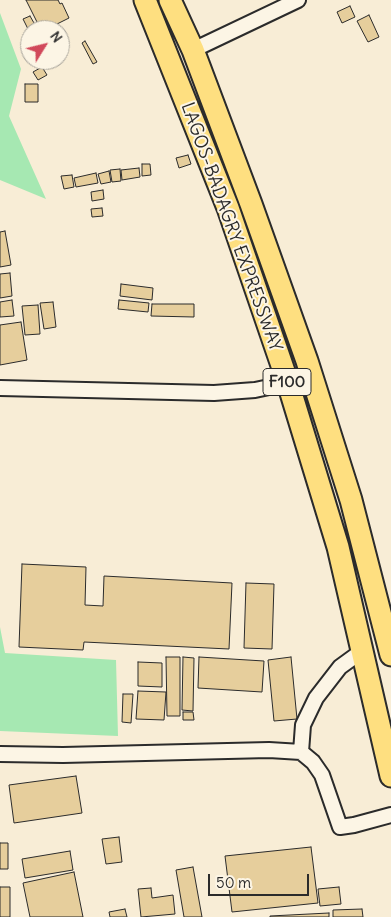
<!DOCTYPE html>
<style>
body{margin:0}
#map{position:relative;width:391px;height:917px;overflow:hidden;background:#f8edd6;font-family:Delius,sans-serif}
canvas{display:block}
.north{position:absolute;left:20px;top:20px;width:50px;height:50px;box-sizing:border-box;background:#fcf5e5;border:1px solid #a8a49b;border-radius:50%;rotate:54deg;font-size:14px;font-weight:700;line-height:20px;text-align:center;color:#2b2b2b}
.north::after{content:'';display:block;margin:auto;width:18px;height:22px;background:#d1495b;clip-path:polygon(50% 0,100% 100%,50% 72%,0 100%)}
.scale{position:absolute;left:208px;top:874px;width:101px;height:22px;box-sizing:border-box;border:2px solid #2b2b2b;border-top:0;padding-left:6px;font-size:15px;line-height:18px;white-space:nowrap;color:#2b2b2b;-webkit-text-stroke:4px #fcf5e5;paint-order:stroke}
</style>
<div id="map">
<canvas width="391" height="917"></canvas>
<div class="north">N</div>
<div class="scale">50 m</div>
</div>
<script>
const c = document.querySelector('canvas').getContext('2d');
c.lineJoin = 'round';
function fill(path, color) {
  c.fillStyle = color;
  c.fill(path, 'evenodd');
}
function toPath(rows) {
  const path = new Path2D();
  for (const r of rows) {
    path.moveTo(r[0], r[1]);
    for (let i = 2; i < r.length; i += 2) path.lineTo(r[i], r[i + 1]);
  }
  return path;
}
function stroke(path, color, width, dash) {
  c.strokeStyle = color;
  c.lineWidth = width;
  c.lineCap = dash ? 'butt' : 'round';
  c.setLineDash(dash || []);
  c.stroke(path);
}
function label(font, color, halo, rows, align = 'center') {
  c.font = font + ' Delius,sans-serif';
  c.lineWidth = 4;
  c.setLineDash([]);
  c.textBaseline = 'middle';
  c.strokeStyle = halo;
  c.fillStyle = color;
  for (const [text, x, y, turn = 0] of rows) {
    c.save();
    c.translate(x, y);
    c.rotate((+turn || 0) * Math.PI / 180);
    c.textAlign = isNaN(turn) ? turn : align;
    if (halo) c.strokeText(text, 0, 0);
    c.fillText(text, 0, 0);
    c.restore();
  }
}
fill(toPath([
 [0,13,21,69,9,116,46,199,0,180],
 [0,627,5,653,116,660,118,736,0,731]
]), '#a6e8b2');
const building = toPath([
 [26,0,58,0,60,4,62,3,69,18,45,30,41,30,26,0],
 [350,6,355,17,342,23,337,12,350,6],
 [369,15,379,37,368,42,357,21,369,15],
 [30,16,38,30,30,30,30,33,23,19,30,16],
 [85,41,97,62,93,64,82,43,85,41],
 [42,67,47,75,38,80,33,72,42,67],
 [25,84,38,84,38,102,25,102,25,84],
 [188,155,191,164,179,168,176,158,188,155],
 [142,164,150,164,151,175,142,176,142,164],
 [139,168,140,177,122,180,121,170,139,168],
 [120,169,121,181,112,182,110,170,120,169],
 [109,171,111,182,101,184,98,174,109,171],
 [96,173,98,183,76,187,74,178,96,173],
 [72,175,74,187,64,189,61,176,72,175],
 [103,190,104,199,92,201,91,192,103,190],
 [102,208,103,216,92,217,91,209,102,208],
 [5,231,11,265,0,267,0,232,5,231],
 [10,273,12,296,0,298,0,274,10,273],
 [121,284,153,288,152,300,120,296,121,284],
 [12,300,14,316,0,317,0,302,12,300],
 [119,300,149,303,148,312,118,309,119,300],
 [53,302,56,327,44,329,40,303,53,302],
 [152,304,194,304,194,317,151,316,152,304],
 [38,305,40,334,25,335,22,306,38,305],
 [21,322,27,360,0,365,0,325,21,322],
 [22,564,86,567,85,605,103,606,104,576,232,583,229,649,84,642,83,650,19,647,22,564],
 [246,583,274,584,272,649,244,648,246,583],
 [166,657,180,657,180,716,167,716,166,657],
 [183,657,194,658,193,711,182,710,183,657],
 [199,657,264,661,262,692,198,688,199,657],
 [291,657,297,719,274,721,268,660,291,657],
 [138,662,162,663,162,687,138,686,138,662],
 [138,691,166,692,164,720,136,719,138,691],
 [123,694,133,694,131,723,122,722,123,694],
 [183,712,193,712,194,720,183,720,183,712],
 [76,776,82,813,14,823,9,785,76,776],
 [119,837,122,862,106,864,102,839,119,837],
 [0,843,8,843,8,869,0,869,0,843],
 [311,847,318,903,232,912,225,856,311,847],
 [70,851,73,870,25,878,22,859,70,851],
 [193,867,202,917,184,917,176,870,193,867],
 [74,872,83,917,30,917,23,883,74,872],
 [0,887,10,887,10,917,0,917,0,887],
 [339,887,341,904,320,906,318,889,339,887],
 [151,888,152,898,173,895,175,914,141,917,138,889,151,888],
 [125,909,127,917,110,917,109,912,125,909],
 [362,909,363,917,333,917,333,910,362,909],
 [329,913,329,917,270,917,270,916,329,913]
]);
fill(building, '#e6ce9c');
stroke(building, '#2b2b2b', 1);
const minor = toPath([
 [193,50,298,0],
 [0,388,214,393,255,390,288,383],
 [301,752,303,725,316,698,340,667,362,651],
 [0,754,63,755,269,750,301,752,313,762,322,775,340,827,354,825,391,815]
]);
const highway = toPath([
 [145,0,228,208,288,383,338,547,391,776],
 [170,0,193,50,251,204,307,361,351,500,391,655]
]);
stroke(minor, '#2b2b2b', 18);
stroke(highway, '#2b2b2b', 25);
stroke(minor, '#fcf5e5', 14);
stroke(highway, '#fedf80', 21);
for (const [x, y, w] of [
 [287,382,48]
]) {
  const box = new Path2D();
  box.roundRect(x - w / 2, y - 13.5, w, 27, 4);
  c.fillStyle = '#fcf5e5';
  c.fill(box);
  stroke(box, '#2b2b2b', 1);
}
label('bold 16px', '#2b2b2b', null, [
 ["F100",287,382]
]);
label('18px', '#2b2b2b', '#fcf5e5', [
 ["LAGOS-BADAGRY EXPRESSWAY",231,227,70]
]);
</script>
